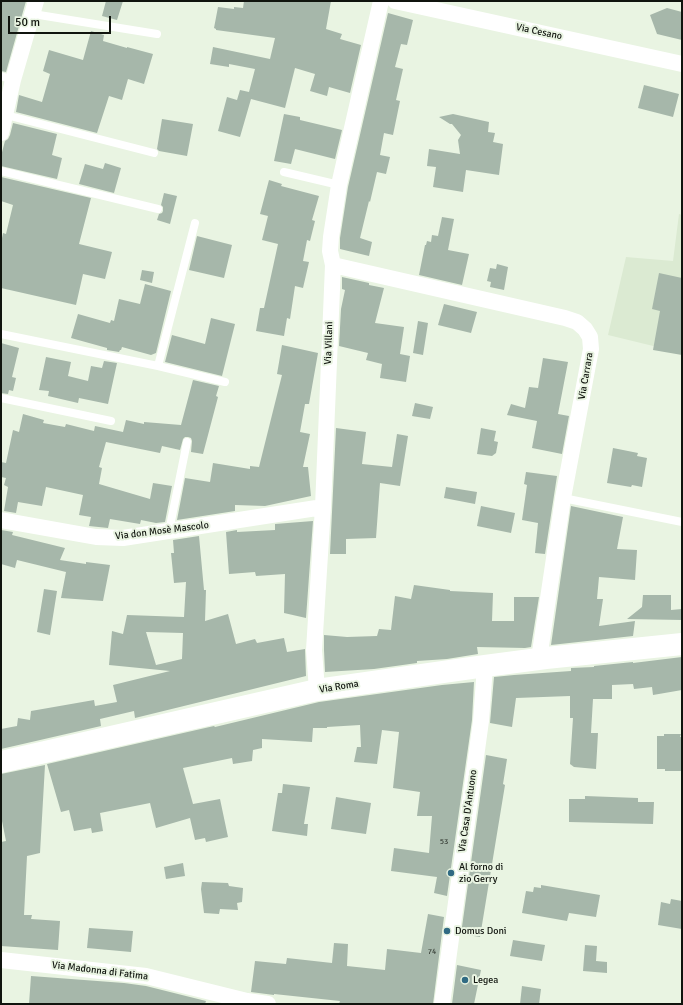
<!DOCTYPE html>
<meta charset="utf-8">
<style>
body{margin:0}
#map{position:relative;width:683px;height:1005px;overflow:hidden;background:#e9f4e2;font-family:Signika,sans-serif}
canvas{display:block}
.frame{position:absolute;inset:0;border:2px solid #10140e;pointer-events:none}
.scale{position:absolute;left:8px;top:16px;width:103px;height:18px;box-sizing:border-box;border:2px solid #10140e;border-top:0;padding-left:5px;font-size:12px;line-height:14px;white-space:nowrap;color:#10140e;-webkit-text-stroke:3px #e9f4e2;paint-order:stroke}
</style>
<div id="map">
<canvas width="683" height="1005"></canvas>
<div class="frame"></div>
<div class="scale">50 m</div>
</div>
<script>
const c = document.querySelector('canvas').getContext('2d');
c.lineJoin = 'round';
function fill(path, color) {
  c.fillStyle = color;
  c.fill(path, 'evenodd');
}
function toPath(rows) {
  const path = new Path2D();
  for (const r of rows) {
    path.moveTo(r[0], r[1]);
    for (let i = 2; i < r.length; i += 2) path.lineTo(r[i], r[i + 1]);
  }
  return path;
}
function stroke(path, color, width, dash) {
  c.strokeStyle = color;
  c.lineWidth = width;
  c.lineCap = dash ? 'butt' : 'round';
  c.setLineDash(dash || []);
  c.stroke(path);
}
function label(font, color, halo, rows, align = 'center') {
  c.font = font + ' Signika,sans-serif';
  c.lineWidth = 4;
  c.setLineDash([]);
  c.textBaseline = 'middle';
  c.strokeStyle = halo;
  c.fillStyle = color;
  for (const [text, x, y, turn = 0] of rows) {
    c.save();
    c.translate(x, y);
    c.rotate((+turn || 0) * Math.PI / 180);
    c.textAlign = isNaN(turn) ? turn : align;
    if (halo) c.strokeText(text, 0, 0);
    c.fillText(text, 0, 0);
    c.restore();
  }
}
fill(toPath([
 [679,214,682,215,682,353,608,335,626,257,673,261]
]), '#dbead2');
fill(toPath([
 [1,1,26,1,6,72,1,71],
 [106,1,123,1,117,20,102,16],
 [244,1,331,1,326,29,342,34,340,39,361,45,350,93,329,87,327,96,310,91,315,74,295,68,285,108,251,99,240,137,218,131,227,97,237,100,240,90,249,92,255,69,229,64,229,67,210,64,213,47,270,59,275,38,216,30,216,29,214,28,218,7,234,9,234,7,243,8],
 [667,8,682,12,682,40,657,34,650,15],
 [388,13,413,20,407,45,401,44,395,67,403,69,396,100,400,101,393,135,384,133,380,155,390,157,386,174,377,172,370,202,369,201,360,238,372,242,369,256,340,249,340,238,348,187],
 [91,31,104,35,103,41,127,48,127,47,153,54,144,84,128,79,122,100,109,96,97,133,16,112,19,95,42,102,50,74,43,71,49,50,83,60],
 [644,85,679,94,673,117,638,108],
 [284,114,300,117,300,120,342,130,335,159,295,149,291,164,274,161],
 [453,114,489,122,488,132,495,133,493,142,503,144,499,175,466,170,463,192,433,187,436,167,427,166,429,149,460,154,458,140,461,135,452,124,450,124,439,117],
 [162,119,193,124,187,156,159,151,157,149],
 [13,123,57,134,52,155,62,158,57,179,1,166,1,156,5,141,8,139,10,135],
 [105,163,121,168,114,193,79,184,85,164,103,169],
 [1,177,91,198,79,244,112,252,105,279,83,274,76,305,1,288,1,243,3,233,6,234,13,205,1,201],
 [269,180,282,184,281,186,319,196,312,220,315,221,310,241,307,240,303,261,309,262,303,288,295,286,290,319,287,318,284,336,256,331,260,308,264,308,278,244,262,240,268,216,260,214],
 [164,193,177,196,170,224,157,220,159,214,162,213,163,211,163,207,161,205],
 [442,217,454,219,448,250,469,254,462,285,419,275,425,245,426,245,427,241,431,242,432,235,438,236],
 [197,236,232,245,224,278,189,270],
 [497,264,508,267,504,290,490,287,491,282,487,281,490,268,496,269],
 [142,270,154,272,152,283,140,280],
 [659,273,682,278,682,355,653,350,660,311,652,309],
 [342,277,369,283,369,285,384,288,375,323,404,327,400,354,410,356,406,382,380,378,382,364,366,360,368,353,339,346,341,309,345,290,342,289],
 [145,284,171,291,156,353,151,355,122,347,121,350,120,350,119,352,107,350,107,348,71,338,78,314,110,323,111,320,114,321,119,299,140,304],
 [444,304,477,312,471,333,438,325],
 [211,318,235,324,222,376,165,362,172,335,205,344],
 [418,321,428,323,423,355,413,353],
 [1,343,19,348,12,377,16,378,13,391,9,390,8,394,1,393],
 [282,345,318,353,309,404,305,404,300,432,310,434,303,467,308,467,311,496,265,506,235,505,235,511,177,520,185,478,210,482,213,463,250,469,250,466,259,467,282,375,277,374],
 [46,357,71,362,68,376,88,381,91,366,102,368,104,361,117,363,108,404,79,398,78,403,48,396,49,391,39,390],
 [543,358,568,362,558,414,569,416,562,454,532,448,537,421,507,415,511,404,525,408,529,387,538,388],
 [193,380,219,386,216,396,218,397,203,454,191,452,192,441,191,438,188,437,185,437,183,439,180,450,162,446,160,453,106,442,99,467,102,468,99,484,150,499,153,483,172,486,165,522,156,523,141,520,140,524,110,519,108,528,89,526,91,517,79,515,83,495,46,487,42,506,18,502,16,513,4,511,8,487,4,485,6,478,1,477,1,462,6,463,13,430,19,432,23,414,44,420,43,423,65,427,66,424,94,431,95,426,123,432,126,420,144,424,144,422,181,425],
 [415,403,433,407,430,419,412,416],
 [336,428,366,432,362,464,392,467,397,434,408,436,400,486,380,483,376,538,346,539,346,554,330,554],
 [481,428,496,431,494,441,498,442,496,453,492,456,477,454],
 [613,448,638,453,637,456,647,458,642,487,632,485,631,487,607,483],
 [526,472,557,476,545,554,535,553,538,523,522,520,527,485,524,484],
 [446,487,477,492,475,504,444,498],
 [481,506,515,513,511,533,477,526],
 [571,506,623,517,617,549,637,550,635,580,599,577,597,599,603,599,599,626,635,621,633,636,551,645],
 [313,521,306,618,284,613,285,574,256,576,255,572,229,574,226,532,237,530,237,532,275,530,275,524],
 [1,530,13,532,12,535,65,548,60,560,86,564,86,562,110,565,103,601,61,598,66,572,17,560,15,568,1,564],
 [199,536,204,590,206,590,205,621,228,614,236,644,255,639,257,643,284,638,287,652,305,649,306,676,135,718,134,711,100,719,101,726,1,749,1,729,17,726,18,718,30,720,31,711,94,700,95,706,117,702,113,685,170,671,109,665,112,631,123,634,127,615,184,617,186,582,174,583,171,553,174,553,173,540],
 [146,632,183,633,182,659,156,665],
 [414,585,450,590,450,591,493,593,492,621,514,621,514,597,539,597,531,647,525,648,477,647,478,654,447,659,417,661,417,663,374,669,325,672,324,650,324,635,347,637,377,636,379,629,391,630,395,596,411,599],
 [44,589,57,591,50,635,37,632],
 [643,595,671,595,671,610,682,609,682,620,627,619,642,607],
 [682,657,682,690,653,695,652,687,634,689,633,684,612,685,612,699,593,699,591,733,598,733,596,769,574,767,570,764,573,718,570,718,570,696,516,698,512,727,490,723,494,677,514,675,571,671,571,668,594,667,594,666,633,662,633,663],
 [474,682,472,720,447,896,434,893,437,877,391,871,394,848,429,853,432,816,417,816,420,792,393,788,399,732,382,730,377,764,354,762,357,747,361,747,360,725,327,727,327,728,313,728,312,742,262,739,262,748,253,750,252,761,233,764,232,758,183,768,193,804,220,799,228,837,206,842,205,838,195,840,190,818,156,828,150,803,100,813,103,831,92,833,91,828,74,831,69,810,61,812,47,764,214,726,215,727,319,702,442,685],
 [664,734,681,734,680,737,682,737,682,771,665,771,665,769,657,769,657,736,664,736],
 [486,755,507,759,503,784,505,785,480,937,461,934],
 [45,765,40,853,27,856,24,915,32,915,31,919,60,921,58,950,1,946,1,842,6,841,1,816,1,774],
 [283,784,310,787,304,824,308,824,307,836,272,831,278,793,282,793],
 [585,796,638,798,638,802,654,802,653,824,569,822,569,799,585,799],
 [336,797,371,803,366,834,331,829],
 [183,863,185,876,166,879,164,867],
 [202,882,228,883,229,886,243,888,242,902,237,903,238,910,220,909,219,914,204,913,201,889],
 [541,885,600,895,596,917,569,913,567,921,522,913,526,891,533,892,534,887,541,888],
 [671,899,682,901,682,929,658,925,661,902,670,904],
 [428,914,444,917,433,1004,339,1004,340,1001,274,994,274,995,251,992,255,961,286,964,287,958,332,963,334,943,348,944,347,966,385,970,387,949,421,953],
 [89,928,133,931,131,952,87,948],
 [513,940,545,945,542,961,510,956],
 [585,945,597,946,596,961,607,962,607,973,583,971],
 [457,965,481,970,474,1004,452,1004],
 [31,976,124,983,146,986,206,1001,205,1004,29,1004],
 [522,986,541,989,539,1004,520,1004]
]), '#a6b7aa');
stroke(toPath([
 [33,14,157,34],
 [1,76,13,80],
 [6,115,154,153],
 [1,171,158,209],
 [284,172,339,185],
 [1,334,158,366,225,382],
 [158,366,195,223],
 [1,398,111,421],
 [563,498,682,522],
 [169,531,187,442]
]), '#fff', 8);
stroke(toPath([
 [395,1,682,64],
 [1,133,13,80,36,1],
 [333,265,565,318,577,322,585,329,590,337,591,349,563,498,539,659],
 [1,520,96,537,123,538,323,507],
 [317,690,314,650,323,507,333,265,330,251,331,237,339,185,381,1],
 [1,960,146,976,247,1001,268,1004],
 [442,1004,481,721,485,666]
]), '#fff', 16);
stroke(toPath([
 [1,762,317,690,485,666,546,658,682,644]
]), '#fff', 22);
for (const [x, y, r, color] of [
 [451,873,4,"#306a83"],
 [447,931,4,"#306a83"],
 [465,980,4,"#306a83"]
]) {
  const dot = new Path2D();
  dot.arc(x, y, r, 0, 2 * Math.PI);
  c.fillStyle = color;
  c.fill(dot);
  stroke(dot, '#e9f4e2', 1.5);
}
label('8px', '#363d35', null, [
 ["53",444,842],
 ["74",432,952]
]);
label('10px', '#10140e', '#e9f4e2', [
 ["Via Cesano",539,32,12],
 ["Via Villani",329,343,-88],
 ["Via Carrara",586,376,-80],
 ["Via don Mosè Mascolo",162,531,-7],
 ["Via Roma",339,687,-9],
 ["Via Casa D'Antuono",468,811,-82],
 ["Via Madonna di Fatima",100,971,7]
]);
label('10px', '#10140e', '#e9f4e2', [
 ["Al forno di",459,867],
 ["zio Gerry",459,879],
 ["Domus Doni",455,931],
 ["Legea",473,980]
], 'left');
</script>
